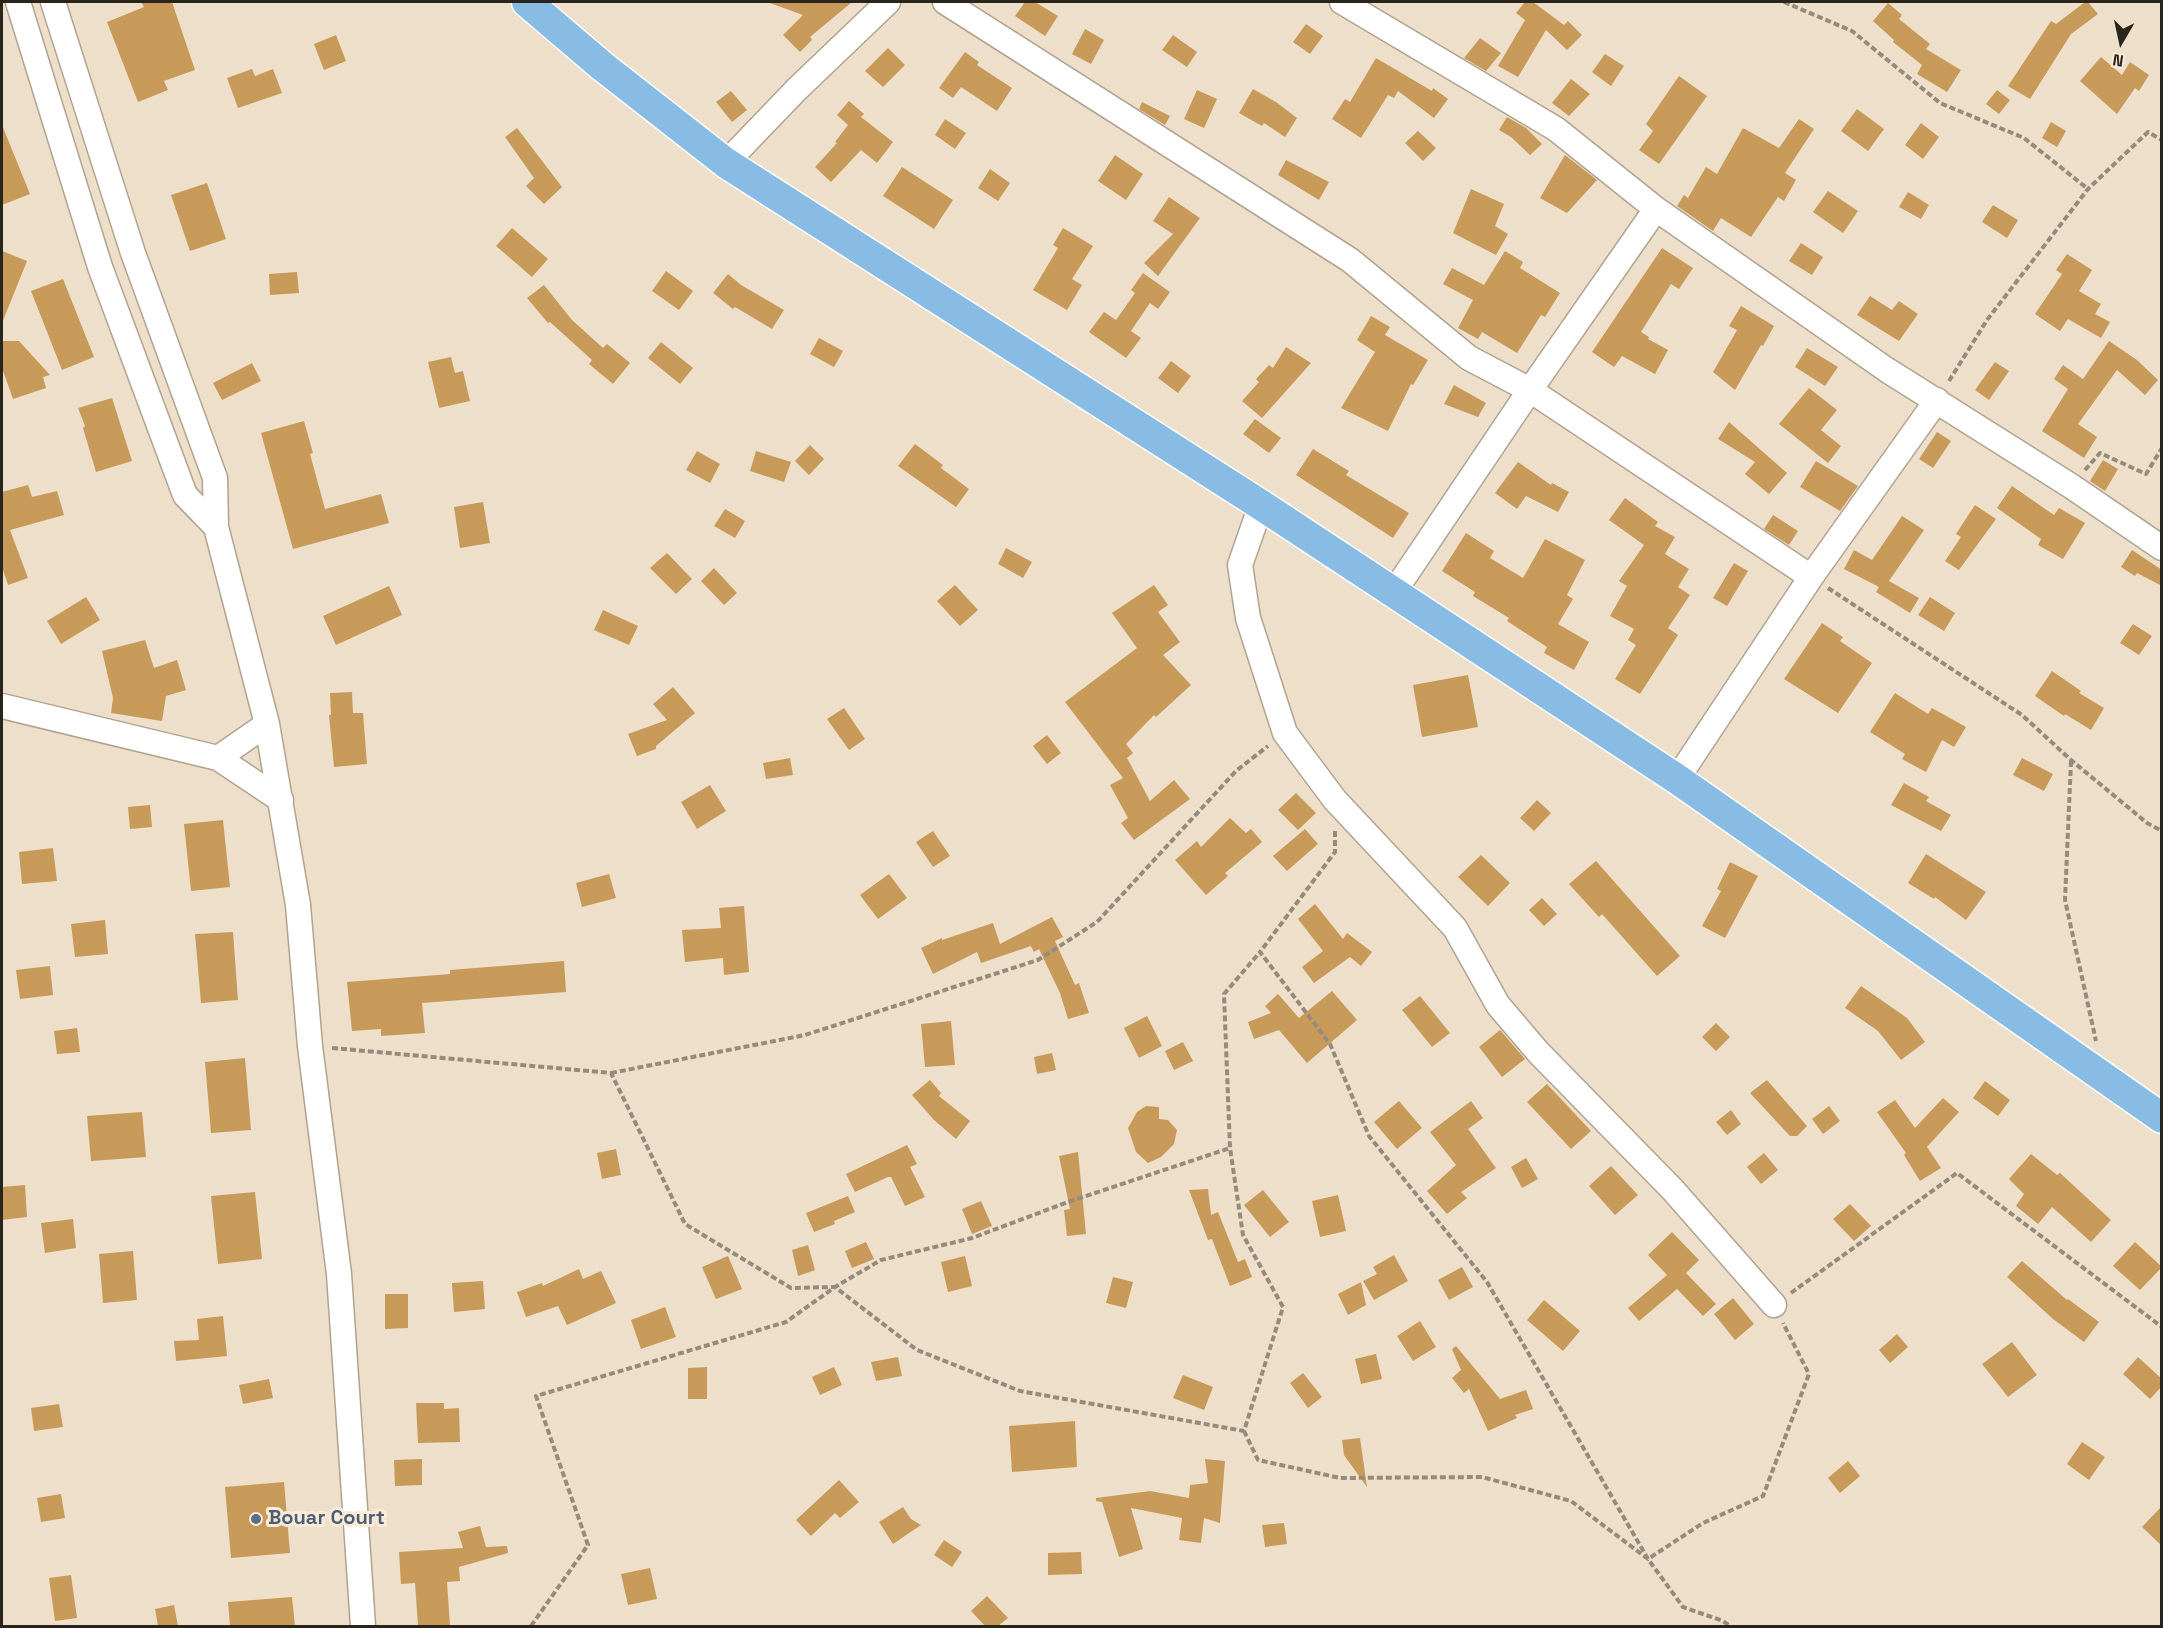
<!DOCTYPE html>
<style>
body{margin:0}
#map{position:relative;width:2163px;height:1628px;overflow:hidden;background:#eedfca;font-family:"Space Grotesk",sans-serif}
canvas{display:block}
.frame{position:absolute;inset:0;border:3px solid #29241c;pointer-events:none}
.north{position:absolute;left:2091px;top:12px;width:60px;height:60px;-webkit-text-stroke:4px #fbecd7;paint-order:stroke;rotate:189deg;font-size:16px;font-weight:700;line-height:24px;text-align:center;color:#29241c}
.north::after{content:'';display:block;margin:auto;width:21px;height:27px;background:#29241c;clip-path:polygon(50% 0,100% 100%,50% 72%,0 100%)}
</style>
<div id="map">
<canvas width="2163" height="1628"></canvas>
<div class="frame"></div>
<div class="north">N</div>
</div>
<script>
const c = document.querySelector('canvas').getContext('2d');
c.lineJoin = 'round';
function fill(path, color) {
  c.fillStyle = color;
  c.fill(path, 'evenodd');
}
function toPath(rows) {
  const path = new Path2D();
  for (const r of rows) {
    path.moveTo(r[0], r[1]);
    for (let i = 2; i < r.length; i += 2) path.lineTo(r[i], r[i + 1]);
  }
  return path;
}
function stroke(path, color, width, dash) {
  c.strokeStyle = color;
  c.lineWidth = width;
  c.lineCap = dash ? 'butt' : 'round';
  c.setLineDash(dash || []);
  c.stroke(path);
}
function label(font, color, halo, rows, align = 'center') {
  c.font = font + ' "Space Grotesk",sans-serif';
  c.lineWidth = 6;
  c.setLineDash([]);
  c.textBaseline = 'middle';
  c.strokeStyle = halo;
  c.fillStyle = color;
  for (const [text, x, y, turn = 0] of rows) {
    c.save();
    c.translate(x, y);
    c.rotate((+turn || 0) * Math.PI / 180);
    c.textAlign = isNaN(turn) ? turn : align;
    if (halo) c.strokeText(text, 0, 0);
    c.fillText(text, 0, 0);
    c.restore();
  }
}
fill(toPath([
 [141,2,172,2,195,70,164,81,168,90,138,102,107,22,144,7],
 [1025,2,1035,2,1058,16,1045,36,1015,16],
 [1525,2,1533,2,1564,25,1568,21,1582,35,1567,50,1546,30,1518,77,1498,66,1525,20,1516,13],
 [2085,2,2088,2,2098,14,2071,34,2030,99,2008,86,2051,21,2056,24],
 [770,3,770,2,852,2,810,37,812,40,800,52,783,35,803,15],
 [1888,3,1902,15,1899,19,1930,44,1926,49,1961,70,1947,92,1917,74,1922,65,1893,42,1894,40,1873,21],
 [1306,24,1323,36,1310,54,1293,42],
 [1085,29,1104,40,1091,64,1072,54],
 [336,35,346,61,324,70,314,44],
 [1173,35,1197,52,1187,67,1162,50],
 [1480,38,1501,53,1486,71,1464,58],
 [888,48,905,65,883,87,865,71],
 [965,52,979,62,977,65,1012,88,997,111,961,87,953,98,939,88],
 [1605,54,1624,66,1611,86,1592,72],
 [2101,57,2122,75,2130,62,2149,75,2139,91,2135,88,2117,114,2080,81],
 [1376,58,1432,91,1433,88,1448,99,1434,118,1398,91,1394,98,1388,95,1361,138,1332,119,1345,99,1350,102],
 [252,69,255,76,273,69,282,93,238,108,227,78],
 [1679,76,1707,96,1659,164,1639,150,1653,131,1646,124],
 [1571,79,1590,94,1569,116,1552,103],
 [1253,89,1276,102,1297,118,1285,137,1264,123,1262,126,1239,113],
 [1197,90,1217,99,1204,128,1184,119],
 [1997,90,2010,100,1999,114,1986,104],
 [731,91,747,110,732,122,716,102],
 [849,101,864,114,861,117,893,142,877,163,861,150,831,182,815,167,837,143,835,142,848,125,837,115],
 [1142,102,1170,116,1165,125,1139,109],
 [1857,109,1884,129,1868,151,1841,131],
 [1507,117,1526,128,1542,144,1530,155,1511,137,1499,130],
 [945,119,966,133,955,149,935,135],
 [1799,119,1814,129,1785,173,1796,180,1784,201,1778,197,1751,237,1721,218,1713,231,1677,206,1684,195,1688,198,1706,167,1717,174,1743,128,1779,148],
 [2051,122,2066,131,2057,147,2042,138],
 [1921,123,1939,137,1923,159,1905,145],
 [2,125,30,194,2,205],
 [517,128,562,187,544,204,526,186,534,178,505,137],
 [1418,131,1436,148,1423,161,1405,143],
 [1115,155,1143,174,1126,200,1098,181],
 [1565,155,1597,180,1567,213,1540,198],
 [1286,160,1329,182,1319,200,1278,175],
 [902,167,953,200,934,229,883,196],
 [990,169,1010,183,998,201,978,188],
 [207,183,226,239,190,251,171,195],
 [1471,189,1504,204,1495,226,1508,234,1496,255,1453,233],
 [1828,191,1858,211,1843,233,1813,212],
 [1908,192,1929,205,1921,219,1899,207],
 [1169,197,1200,218,1158,276,1144,263,1173,234,1153,221],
 [1993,205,2018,220,2007,238,1982,222],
 [512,228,548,259,532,277,496,246],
 [1063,228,1093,246,1072,279,1082,285,1067,310,1033,290,1058,248,1053,245],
 [1801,243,1823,257,1812,275,1789,261],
 [1662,248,1693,268,1679,289,1671,284,1641,332,1649,337,1648,339,1668,350,1655,374,1622,356,1614,367,1592,352],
 [2,251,27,261,2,323],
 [1505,251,1523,262,1520,268,1560,293,1545,317,1541,315,1517,353,1482,332,1478,339,1458,328,1473,300,1443,284,1452,268,1484,285],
 [2067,254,2092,270,2079,291,2101,304,2095,314,2110,322,2101,338,2068,319,2060,331,2035,314,2062,274,2056,270],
 [666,271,693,291,679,310,652,291],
 [297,272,299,293,270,295,269,274],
 [1143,273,1170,292,1158,309,1150,303,1131,331,1141,338,1126,358,1089,332,1104,312,1116,320,1135,293,1131,290],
 [728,274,741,285,784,310,772,329,735,307,733,309,713,293],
 [63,279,94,357,62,370,31,291],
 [544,285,572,320,603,348,607,344,630,363,613,384,589,364,592,360,550,322,548,323,527,298],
 [1870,296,1892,310,1899,301,1918,314,1899,341,1857,315],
 [1741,306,1774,326,1763,346,1761,345,1735,390,1713,372,1737,330,1729,326],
 [1371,316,1390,327,1385,335,1428,360,1413,385,1411,384,1388,431,1341,408,1375,352,1357,340],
 [819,338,843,351,834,367,810,354],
 [2,341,19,341,50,375,43,377,46,388,13,399,2,368],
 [2109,341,2137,360,2158,380,2145,395,2117,370,2078,424,2097,437,2084,458,2042,431,2068,389,2054,379,2063,365,2083,379],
 [661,342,693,368,680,384,648,358],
 [1286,347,1311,363,1262,418,1242,401,1259,382,1256,379,1269,365,1273,368],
 [1807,348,1838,367,1825,386,1795,367],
 [451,357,455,373,463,371,470,401,439,408,428,362],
 [1171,361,1191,376,1178,393,1158,378],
 [1995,362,2009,371,1989,400,1975,390],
 [252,363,261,381,222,400,213,383],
 [1454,385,1486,403,1478,417,1444,404],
 [1809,388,1837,410,1821,430,1841,446,1828,463,1779,424],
 [112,398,132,461,96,472,83,428,85,426,78,408],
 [1255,419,1281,438,1269,453,1243,434],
 [304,421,313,453,310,454,325,509,381,494,389,523,293,549,261,433],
 [1729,422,1787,473,1769,494,1745,474,1755,462,1718,439],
 [1937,432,1951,441,1933,468,1919,459],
 [915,444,943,465,941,468,969,489,956,507,898,466],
 [810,445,824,459,809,475,795,461],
 [1313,449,1349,471,1346,475,1409,513,1393,538,1296,475],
 [697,451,720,464,710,483,686,470],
 [756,451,791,462,784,482,750,471],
 [2103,460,2118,469,2105,491,2090,481],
 [1816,461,1858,486,1840,511,1800,487],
 [1518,462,1551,485,1552,483,1569,492,1558,512,1526,496,1517,509,1495,493],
 [28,485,32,497,57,491,64,515,10,530,28,578,8,585,2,567,2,492],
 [2012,486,2054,515,2059,508,2085,523,2063,559,2038,545,2041,539,1997,508],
 [1625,498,1658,522,1655,526,1675,537,1665,554,1689,569,1678,587,1690,595,1668,628,1678,635,1640,694,1615,679,1636,645,1628,640,1634,629,1610,616,1627,586,1619,581,1644,545,1609,520],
 [483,502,490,543,460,548,454,507],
 [1975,505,1996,519,1959,570,1945,561,1961,537,1956,534],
 [725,509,745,521,735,538,714,526],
 [1773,515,1798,531,1789,545,1764,529],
 [1902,516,1924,530,1889,581,1919,598,1910,613,1876,592,1879,587,1844,569,1854,550,1872,560],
 [1466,533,1494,551,1490,558,1523,578,1545,539,1585,560,1567,595,1573,599,1558,624,1589,642,1574,670,1544,653,1547,647,1507,621,1509,618,1473,596,1475,592,1442,571],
 [1006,548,1032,562,1023,578,998,564],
 [2132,550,2162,570,2162,586,2137,573,2135,576,2121,567],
 [667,553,692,579,676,594,650,568],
 [1734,563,1748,571,1727,606,1713,598],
 [714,568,737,593,724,605,701,581],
 [955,585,978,610,960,626,937,601],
 [1154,585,1168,605,1158,612,1180,642,1163,655,1191,685,1156,717,1154,715,1126,744,1133,753,1127,758,1150,801,1174,780,1190,799,1134,840,1121,823,1128,818,1110,785,1123,778,1065,702,1137,648,1112,613],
 [389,586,402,615,336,645,323,616],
 [86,597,100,620,61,644,47,621],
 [1930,597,1955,613,1944,631,1918,615],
 [603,610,638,626,629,645,594,630],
 [1822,623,1843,637,1840,641,1872,663,1838,713,1784,679],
 [2133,624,2152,636,2139,655,2120,643],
 [145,640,154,668,177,660,186,690,166,696,162,721,111,713,113,698,102,651],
 [2052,671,2081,691,2079,693,2104,708,2091,730,2065,714,2064,716,2035,696],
 [1468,675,1478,727,1422,737,1413,685],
 [673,687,695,713,656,746,656,749,637,756,628,734,667,720,653,704],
 [352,692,353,713,363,713,367,764,334,767,329,715,331,715,330,693],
 [1895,693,1928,714,1932,708,1966,727,1954,747,1942,740,1926,772,1902,759,1905,754,1870,732],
 [844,708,865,739,849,750,827,719],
 [1047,735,1061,753,1047,764,1033,746],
 [790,758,793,775,766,779,763,763],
 [2022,758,2053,774,2044,791,2013,775],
 [1904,783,1929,797,1926,801,1951,815,1941,831,1891,805],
 [710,785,726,811,697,829,681,802],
 [1296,793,1316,813,1298,830,1278,810],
 [1537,800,1551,813,1534,831,1520,818],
 [150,805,152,827,130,829,128,807],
 [1230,818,1246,833,1251,829,1262,842,1225,873,1228,876,1206,895,1175,860,1197,841,1201,847],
 [223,820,230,887,191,891,184,824],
 [1305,829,1318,844,1287,871,1273,856],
 [933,831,950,856,933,867,916,842],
 [53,848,57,881,22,884,19,852],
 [1926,854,1986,892,1966,920,1935,897,1934,899,1908,883],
 [1481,855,1510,883,1488,906,1458,877],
 [1596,861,1680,956,1657,976,1602,914,1599,917,1569,884],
 [1730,862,1758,876,1725,938,1702,926,1721,891,1717,889],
 [609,874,616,898,582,907,576,883],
 [889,874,907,898,878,919,860,895],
 [1542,898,1557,914,1544,926,1529,910],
 [1315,904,1343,939,1347,933,1372,952,1361,966,1350,957,1314,983,1302,967,1323,951,1298,919],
 [744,906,749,972,724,975,723,958,685,962,682,930,721,928,719,908],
 [1052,917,1063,937,1055,941,1075,985,1079,983,1089,1013,1068,1019,1060,993,1039,949,1034,952,1031,946,981,963,977,952,933,974,921,948,942,938,942,940,993,923,1000,944],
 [105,920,108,954,75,957,71,924],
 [233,932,238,1000,201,1003,195,934],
 [564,961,566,992,422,1003,425,1033,381,1036,381,1029,352,1031,347,982,450,974,450,970],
 [50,966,53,995,20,999,16,970],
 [1861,986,1907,1018,1925,1042,1901,1060,1878,1031,1845,1008],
 [1332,991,1357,1020,1307,1063,1279,1030,1254,1039,1248,1022,1271,1013,1265,1006,1278,994,1299,1018],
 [1420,996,1450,1033,1432,1047,1402,1010],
 [1147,1016,1162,1046,1139,1058,1124,1028],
 [951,1021,955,1065,925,1067,921,1024],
 [1716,1023,1730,1037,1716,1051,1702,1037],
 [77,1028,80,1052,57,1054,54,1031],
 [1500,1030,1525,1059,1502,1077,1479,1047],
 [1183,1042,1193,1061,1174,1070,1165,1051],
 [1052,1053,1056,1070,1037,1074,1034,1057],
 [245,1058,251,1130,211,1133,205,1062],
 [930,1080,941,1093,939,1096,970,1121,956,1139,934,1120,912,1095],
 [1767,1080,1807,1126,1797,1136,1790,1136,1750,1093],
 [1985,1081,2010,1100,1998,1116,1973,1098],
 [1547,1084,1591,1131,1571,1149,1527,1102],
 [1943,1098,1959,1112,1927,1147,1941,1168,1920,1181,1904,1155,1906,1153,1877,1112,1895,1100,1915,1128],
 [1399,1101,1422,1128,1397,1149,1374,1122],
 [1471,1101,1483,1118,1468,1129,1496,1168,1461,1192,1467,1198,1447,1214,1427,1191,1456,1165,1430,1132],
 [1146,1106,1159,1107,1159,1119,1168,1120,1177,1130,1174,1144,1161,1157,1148,1163,1136,1152,1128,1128,1137,1112],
 [1829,1106,1840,1121,1823,1134,1812,1119],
 [1731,1110,1741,1124,1727,1135,1716,1122],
 [142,1112,146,1157,91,1161,87,1116],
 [907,1145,917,1164,910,1167,925,1197,905,1206,891,1177,888,1177,855,1192,846,1174],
 [616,1149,621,1175,602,1179,597,1153],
 [1078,1152,1086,1234,1067,1236,1064,1210,1070,1209,1059,1156],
 [1764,1153,1778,1170,1761,1184,1747,1167],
 [2031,1154,2057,1175,2060,1173,2111,1220,2091,1242,2052,1207,2038,1224,2016,1206,2024,1194,2009,1179],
 [1526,1158,1538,1179,1522,1188,1511,1167],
 [1611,1166,1638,1195,1615,1215,1589,1186],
 [25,1185,27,1217,2,1220,2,1187],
 [1208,1189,1211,1215,1218,1212,1238,1262,1245,1259,1252,1277,1230,1286,1212,1239,1208,1240,1189,1190],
 [1263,1190,1289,1222,1270,1237,1244,1205],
 [255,1192,262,1259,218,1264,211,1196],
 [1338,1195,1346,1231,1320,1237,1312,1201],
 [848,1196,855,1212,834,1221,835,1224,814,1232,806,1213],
 [981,1201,992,1226,972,1234,962,1209],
 [1850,1204,1871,1226,1854,1241,1833,1219],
 [73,1219,76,1248,45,1253,41,1223],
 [1672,1232,1699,1260,1686,1273,1716,1304,1703,1316,1677,1289,1639,1321,1628,1308,1667,1275,1648,1255],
 [866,1242,874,1259,852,1268,845,1251],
 [2135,1242,2162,1267,2140,1290,2113,1266],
 [808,1245,815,1270,798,1276,792,1250],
 [133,1251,137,1300,103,1303,99,1254],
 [1394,1255,1408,1281,1374,1300,1363,1281,1377,1274,1373,1267],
 [728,1256,742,1289,716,1299,702,1267],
 [965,1256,972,1286,948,1292,941,1262],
 [2022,1261,2067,1300,2068,1299,2099,1322,2084,1342,2053,1319,2007,1277],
 [1462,1267,1473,1287,1449,1300,1438,1280],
 [579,1269,583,1279,601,1271,616,1303,567,1325,558,1306,526,1317,517,1292,542,1283,543,1286],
 [1113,1277,1133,1282,1126,1308,1106,1303],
 [483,1281,485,1309,454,1312,452,1283],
 [1361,1282,1366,1305,1348,1315,1338,1294],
 [385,1294,408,1294,408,1328,385,1329],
 [1733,1298,1754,1324,1735,1340,1714,1314],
 [1544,1300,1580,1331,1563,1351,1527,1320],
 [665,1307,676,1337,641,1349,631,1320],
 [223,1316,227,1356,176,1361,174,1341,199,1340,197,1319],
 [1420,1321,1436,1347,1413,1361,1397,1336],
 [1897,1334,1908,1347,1890,1363,1879,1350],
 [2012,1342,2037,1375,2008,1397,1982,1364],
 [1456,1346,1500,1399,1526,1390,1533,1409,1515,1415,1517,1418,1488,1431,1469,1389,1464,1393,1452,1378,1461,1370,1452,1349],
 [1376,1354,1382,1379,1361,1384,1355,1359],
 [898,1357,902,1376,876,1381,871,1362],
 [2138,1357,2162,1379,2162,1386,2150,1399,2123,1374],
 [707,1367,707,1399,688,1399,688,1368],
 [834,1367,842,1385,820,1395,812,1377],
 [1303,1373,1322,1397,1308,1408,1290,1383],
 [1183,1375,1213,1387,1204,1410,1173,1398],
 [269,1379,273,1398,243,1404,239,1385],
 [416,1403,444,1403,444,1409,459,1408,460,1442,418,1443],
 [59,1404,63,1427,34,1431,31,1408],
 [1075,1421,1077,1467,1012,1472,1009,1426],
 [1360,1438,1367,1487,1344,1455,1342,1440],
 [2082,1442,2105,1457,2089,1480,2067,1464],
 [422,1459,422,1485,395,1486,394,1460],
 [1205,1459,1225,1461,1220,1523,1204,1518,1201,1543,1179,1540,1182,1518,1131,1508,1143,1549,1119,1557,1102,1502,1096,1501,1096,1498,1150,1491,1189,1498,1190,1485,1208,1483],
 [1848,1461,1860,1476,1840,1493,1828,1478],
 [839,1480,859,1502,840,1518,835,1513,811,1536,796,1520],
 [284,1482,290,1553,231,1558,225,1487],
 [61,1494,65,1518,41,1522,37,1498],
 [2162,1506,2162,1546,2142,1527],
 [903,1507,911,1519,921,1525,893,1544,879,1522],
 [1284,1523,1287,1544,1265,1547,1262,1525],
 [480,1526,486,1547,507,1546,508,1553,459,1567,460,1581,447,1582,450,1626,418,1626,415,1583,401,1584,399,1552,463,1548,458,1532],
 [944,1540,962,1552,952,1567,934,1555],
 [1081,1552,1082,1574,1048,1575,1048,1553],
 [650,1568,657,1599,628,1605,621,1574],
 [71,1575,77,1618,55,1621,49,1578],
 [987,1596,1008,1618,998,1626,985,1626,971,1611],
 [292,1597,295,1626,230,1626,228,1602],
 [174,1605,178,1626,158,1626,155,1609]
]), '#c79a59');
const minor = toPath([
 [18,2,100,267,185,495,216,527],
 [53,2,133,253,215,478,216,527,267,724,298,905,310,1046,339,1274,363,1626],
 [945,2,1350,260,1469,358,1530,390,1811,577],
 [1342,2,1556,129,1656,209,1887,370,2071,486,2162,548],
 [726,163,796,90,888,2],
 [1261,505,1240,565,1248,618,1285,733,1335,800,1455,928,1498,1005,1538,1052,1673,1190,1774,1305],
 [1394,592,1530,390,1656,209],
 [2,706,218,758,281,800],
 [218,758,267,724],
 [1677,779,1811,577,1937,400]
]);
const major = toPath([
 [527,2,602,66,726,163,1261,505,1677,779,2162,1118]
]);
stroke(minor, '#b1a390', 27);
stroke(major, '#fff', 33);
stroke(toPath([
 [1784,2,1852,31,1940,103,2024,138,2088,189],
 [1949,381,1987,320,2088,189,2148,132,2162,140],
 [2085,470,2100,453,2146,474,2162,448],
 [1828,588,2022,715,2071,760,2147,823,2162,831],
 [2071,761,2065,900,2096,1041],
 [1335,831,1335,852,1260,952,1330,1044,1369,1136,1487,1282,1648,1559,1683,1607,1723,1621,1730,1626],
 [332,1048,611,1073,685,1224,791,1288,835,1287,917,1350,1020,1391,1244,1431,1283,1307,1243,1235,1230,1148,1224,994,1260,952],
 [611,1073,805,1035,1038,960,1097,922,1236,771,1268,746],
 [1791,1293,1957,1173,2162,1327],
 [1244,1431,1258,1460,1340,1478,1482,1477,1571,1501,1648,1559,1703,1523,1763,1496,1809,1374,1783,1323],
 [531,1626,588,1545,536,1396,786,1322,835,1287,881,1260,972,1238,1068,1202,1230,1148]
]), '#958a7b', 4, [6, 3]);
stroke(minor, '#fff', 24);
stroke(major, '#88bce5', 30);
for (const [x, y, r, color] of [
 [256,1519,6,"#5c6f8a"]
]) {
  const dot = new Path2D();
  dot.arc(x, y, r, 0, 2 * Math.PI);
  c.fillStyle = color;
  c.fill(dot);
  stroke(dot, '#fbecd7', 2);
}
label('bold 20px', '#4e5e75', '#fbecd7', [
 ["Bouar Court",268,1519]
], 'left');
</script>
